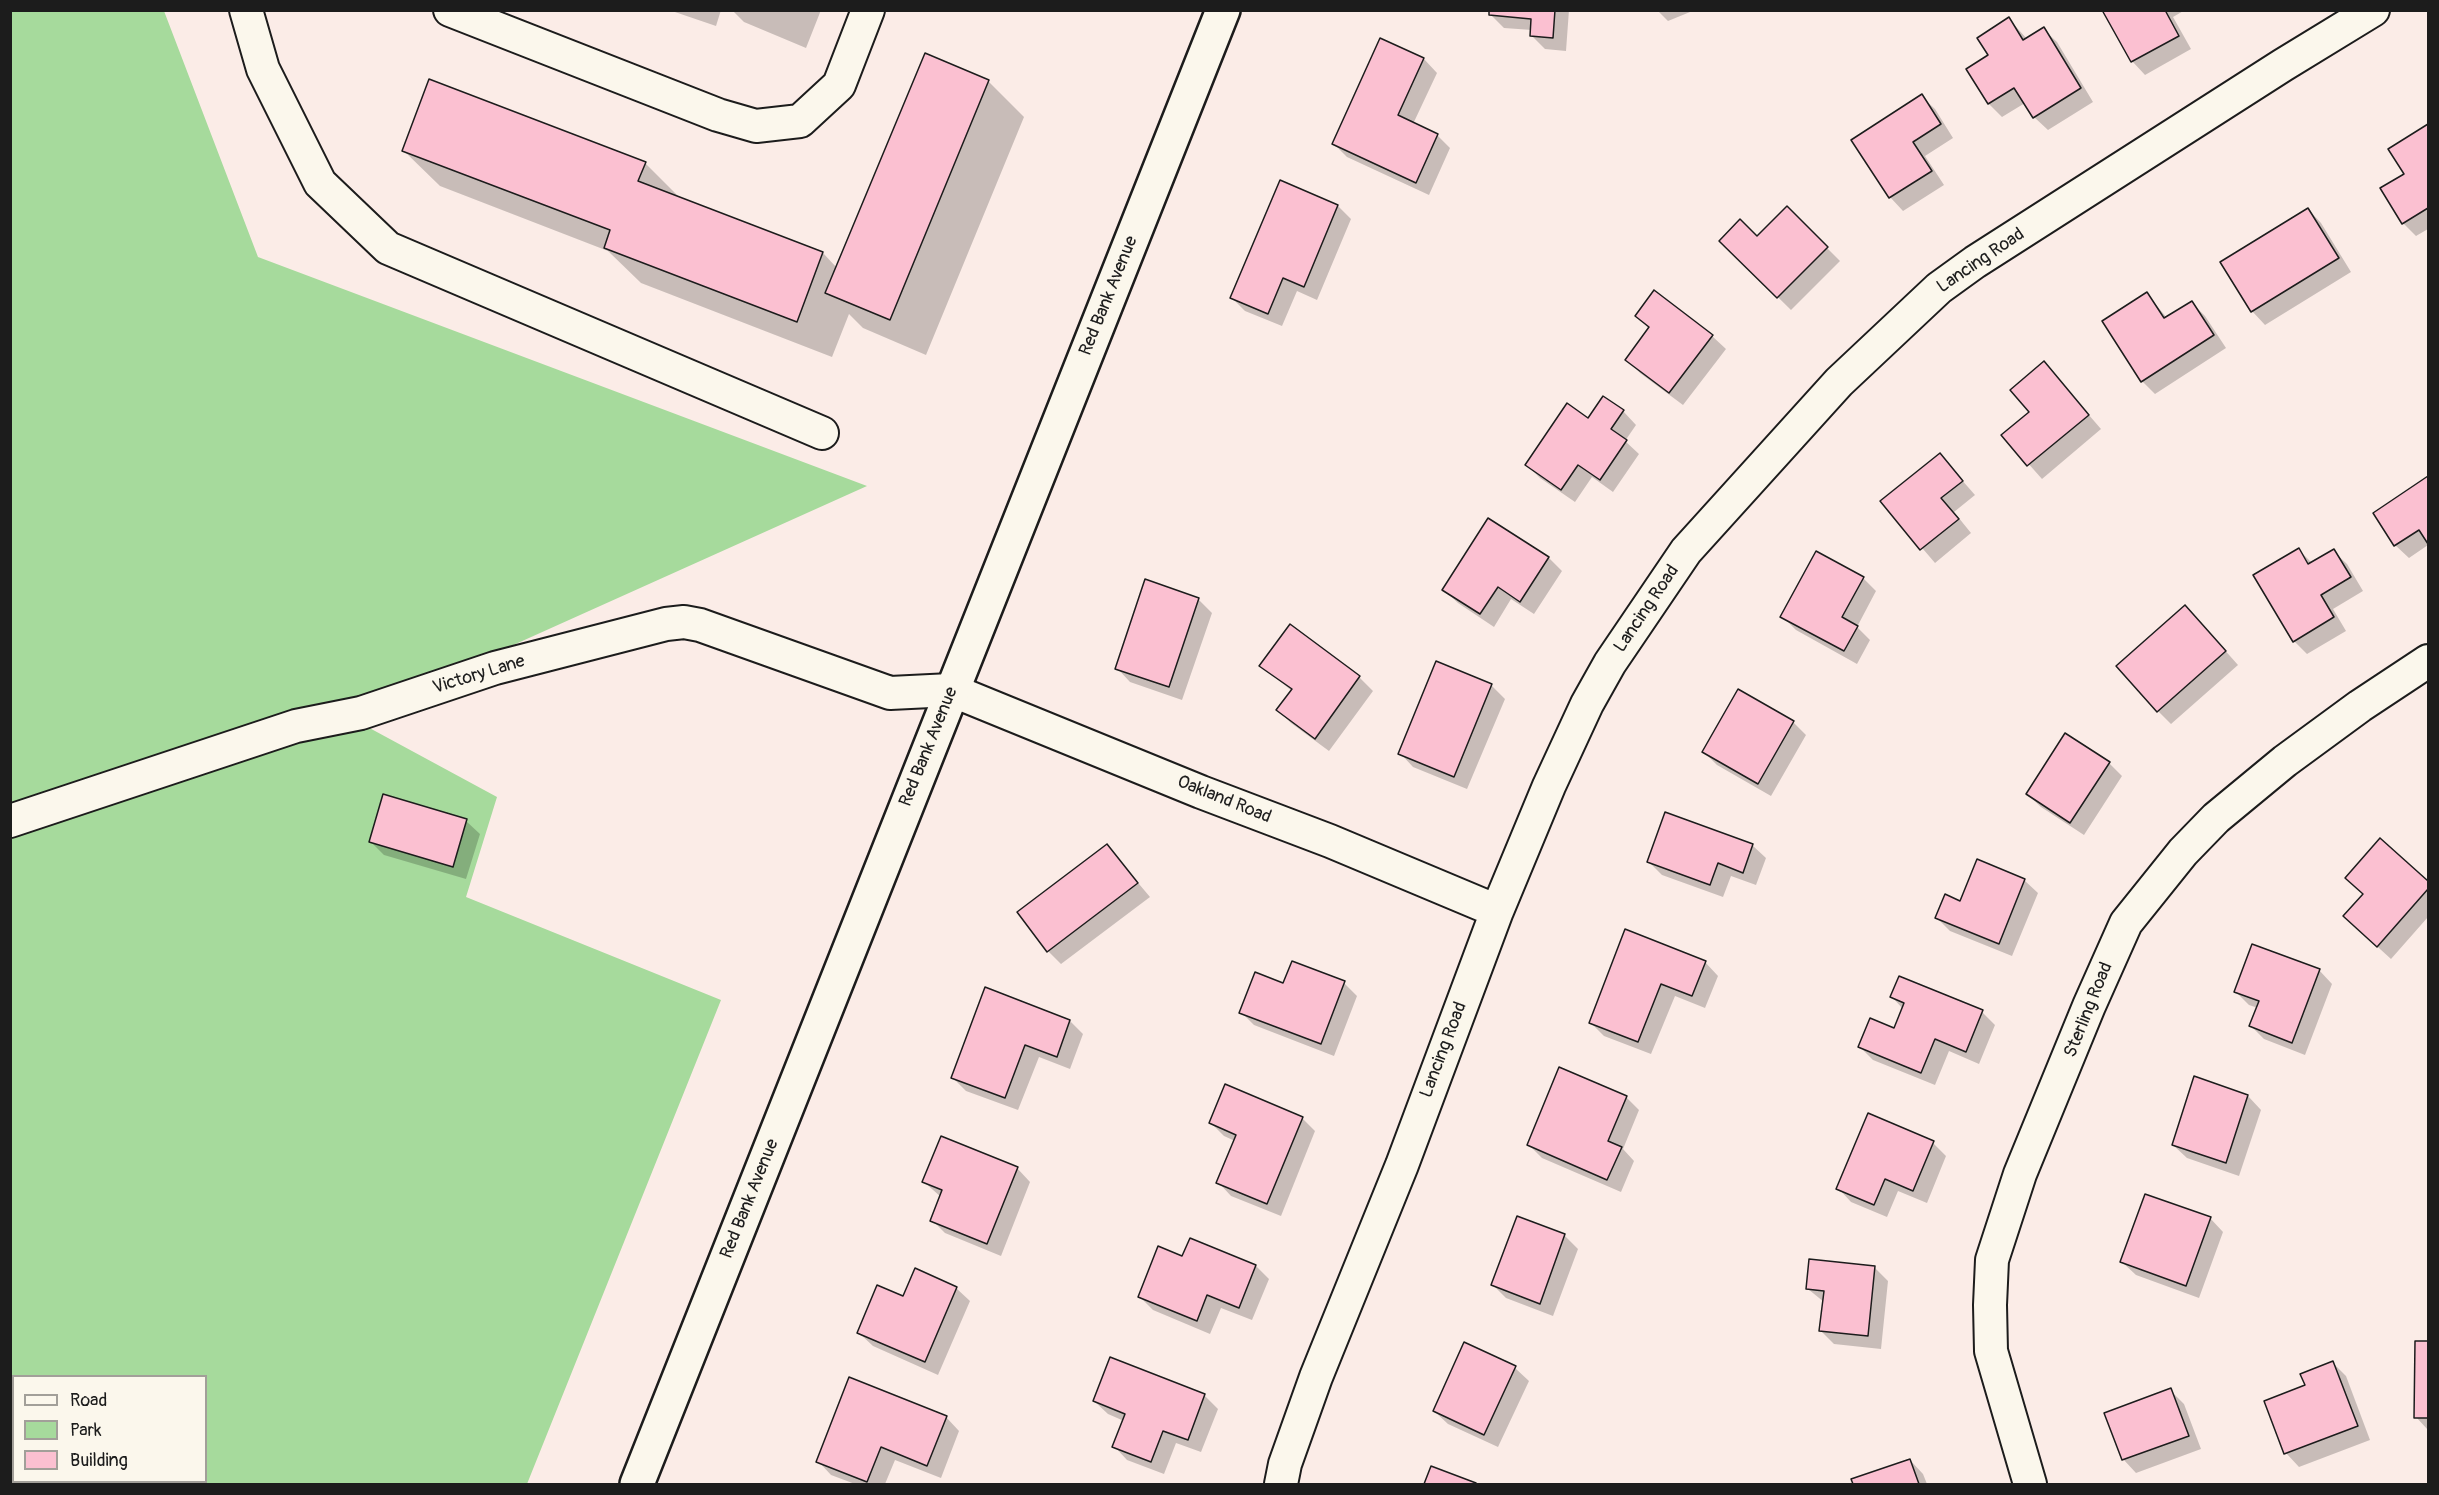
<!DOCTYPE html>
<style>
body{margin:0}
#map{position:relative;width:2439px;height:1495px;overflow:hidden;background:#fbece7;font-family:Pangolin,sans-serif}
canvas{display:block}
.frame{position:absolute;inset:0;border:12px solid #1c1c1c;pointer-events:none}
.legend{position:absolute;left:12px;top:1375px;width:195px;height:108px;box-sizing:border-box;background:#fbf7ec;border:2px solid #a29f99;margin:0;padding:8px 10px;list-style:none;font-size:18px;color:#1c1c1c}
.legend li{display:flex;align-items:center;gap:12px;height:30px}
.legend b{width:30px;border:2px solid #a29f99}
</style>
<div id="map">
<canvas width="2439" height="1495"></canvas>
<div class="frame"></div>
<ul class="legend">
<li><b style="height:8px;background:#fbf7ec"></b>Road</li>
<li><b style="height:16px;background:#a6da9c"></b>Park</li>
<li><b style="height:16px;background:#fbc0d1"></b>Building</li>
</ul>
</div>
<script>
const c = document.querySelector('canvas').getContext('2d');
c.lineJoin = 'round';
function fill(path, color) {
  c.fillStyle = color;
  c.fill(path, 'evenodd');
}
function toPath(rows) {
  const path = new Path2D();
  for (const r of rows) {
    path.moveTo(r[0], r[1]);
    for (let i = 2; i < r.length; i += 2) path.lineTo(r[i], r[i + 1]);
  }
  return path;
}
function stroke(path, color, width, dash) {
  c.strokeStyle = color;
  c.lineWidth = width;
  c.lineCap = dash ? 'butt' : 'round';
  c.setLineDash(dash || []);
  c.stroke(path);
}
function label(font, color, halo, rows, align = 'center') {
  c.font = font + ' Pangolin,sans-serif';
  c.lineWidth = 4.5;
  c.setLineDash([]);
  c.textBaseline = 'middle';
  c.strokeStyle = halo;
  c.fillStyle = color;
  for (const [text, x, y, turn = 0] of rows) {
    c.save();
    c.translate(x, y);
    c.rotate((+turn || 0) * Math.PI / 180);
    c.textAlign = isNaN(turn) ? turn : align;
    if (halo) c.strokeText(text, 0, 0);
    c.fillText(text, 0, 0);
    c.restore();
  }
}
fill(toPath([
 [10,11,164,11,258,257,867,486,351,718,497,797,466,897,721,1000,527,1484,11,1484],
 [14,1376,206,1376,206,1482,14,1482]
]), '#a6da9c');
fill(toPath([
 [669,10,721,10,716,26],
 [732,10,821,10,806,48,744,22],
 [1491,10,1569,10,1566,51,1545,49,1532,36,1532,30,1504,28,1490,14],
 [1657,10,1695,10,1668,21],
 [2104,10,2185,10,2173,17,2191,49,2145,75,2132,61],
 [2009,19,2027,39,2043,29,2057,42,2093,102,2048,130,2034,117,2025,103,2002,117,1989,104,1968,69,1990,56],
 [1381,40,1424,59,1437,73,1413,124,1437,135,1450,148,1429,195,1347,157,1334,144],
 [988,81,1024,117,926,355,863,328,849,314,832,357,641,283,608,251,440,186,404,151,645,163,681,199,823,253,837,268],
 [1921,96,1935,109,1953,138,1925,156,1944,185,1903,211,1890,197,1853,141],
 [2428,126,2428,229,2416,236,2403,223,2406,174,2391,149],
 [1338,206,1351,219,1317,300,1297,291,1282,326,1245,311,1232,298],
 [1787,208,1840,261,1791,310,1721,241,1757,238],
 [2308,209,2321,223,2351,272,2265,325,2252,311,2222,262],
 [2147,294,2167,318,2192,303,2205,316,2226,348,2155,394,2142,381],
 [1637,316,1712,336,1726,349,1683,405,1640,373,1627,359,1649,329],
 [2044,363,2101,429,2042,479,2003,435,2031,412],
 [1623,411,1636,425,1625,441,1639,454,1613,492,1592,477,1575,502,1540,478,1527,465,1588,420],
 [1940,455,1975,495,1954,512,1971,533,1935,563,1882,501],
 [2428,478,2428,545,2409,558,2395,545,2375,514],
 [1489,520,1549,558,1562,571,1534,614,1511,599,1494,627,1458,603,1444,590],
 [2299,550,2312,563,2333,551,2347,564,2363,591,2333,609,2346,631,2307,654,2294,641],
 [1863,578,1876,591,1857,627,1870,640,1857,664,1796,630,1782,616],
 [1198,599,1212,613,1182,700,1130,682,1117,668],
 [2198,620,2238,665,2171,724,2158,711],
 [1290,626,1359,677,1373,691,1329,751,1291,723,1278,710,1292,691,1261,666],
 [1437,663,1492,686,1505,699,1467,789,1413,767,1400,753],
 [1793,722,1806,735,1771,796,1717,765,1704,752],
 [2109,763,2122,776,2084,835,2041,807,2027,794],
 [466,821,480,834,466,879,384,855,371,842],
 [2381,840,2428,883,2428,917,2391,959,2358,929,2364,894],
 [1752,845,1766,858,1756,885,1731,876,1723,897,1662,875,1649,862],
 [1107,846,1150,897,1061,964,1048,951,1019,913],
 [2024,880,2038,893,2012,956,1950,931,1937,918],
 [1626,931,1705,962,1718,976,1705,1008,1675,996,1651,1054,1604,1036,1590,1022],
 [2319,970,2332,984,2305,1055,2264,1039,2251,1026,2258,1008,2249,1005,2236,992],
 [1344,983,1357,996,1334,1056,1254,1025,1241,1012,1284,985],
 [986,989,1070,1021,1083,1034,1070,1069,1039,1057,1018,1110,966,1091,953,1078],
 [1892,997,1982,1012,1995,1025,1979,1064,1949,1051,1935,1085,1873,1060,1860,1047,1895,1030,1903,1009],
 [2195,1078,2248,1096,2261,1110,2239,1176,2187,1158,2173,1145],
 [1626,1097,1639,1110,1623,1149,1634,1161,1621,1192,1542,1158,1529,1145],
 [1302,1118,1315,1131,1281,1216,1231,1196,1218,1182,1235,1141,1224,1136,1210,1122],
 [1933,1143,1946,1156,1927,1203,1898,1191,1887,1217,1851,1202,1838,1188],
 [1017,1168,1030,1182,1001,1256,945,1233,932,1220,941,1197,924,1182],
 [1518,1218,1565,1236,1578,1249,1553,1316,1506,1298,1492,1284],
 [2210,1218,2223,1232,2199,1298,2136,1275,2122,1262],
 [1183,1258,1256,1266,1269,1279,1252,1320,1221,1308,1210,1334,1153,1310,1140,1297],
 [1875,1268,1888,1281,1881,1349,1834,1344,1821,1331,1824,1302,1808,1289],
 [956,1288,970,1301,938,1375,873,1346,859,1333,904,1298],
 [2417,1342,2428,1342,2428,1430,2416,1417],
 [1465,1344,1515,1368,1529,1381,1498,1447,1448,1424,1434,1411],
 [2333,1363,2346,1376,2370,1440,2299,1467,2286,1453,2266,1402,2307,1386],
 [2170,1390,2184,1404,2201,1449,2136,1473,2123,1459],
 [1204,1395,1218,1409,1201,1452,1176,1443,1164,1474,1127,1460,1114,1446,1124,1421,1108,1414,1094,1401],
 [946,1417,959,1431,941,1478,895,1460,885,1484,855,1484,831,1475,818,1461],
 [1910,1460,1923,1474,1927,1484,1855,1484,1853,1480],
 [1432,1468,1475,1484,1426,1484]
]), '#0003');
const building = toPath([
 [1489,10,1555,10,1553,38,1530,36,1531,19,1489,15,1489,10],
 [2102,10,2165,10,2179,36,2131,62,2102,10],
 [2009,17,2023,40,2044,27,2081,88,2033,118,2014,88,1988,104,1966,69,1988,55,1977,38,2009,17],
 [1380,38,1424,58,1398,115,1438,134,1416,183,1332,144,1380,38],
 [925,53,989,80,890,320,825,293,925,53],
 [429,79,646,162,638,181,823,252,797,322,604,248,610,230,402,151,429,79],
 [1922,94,1941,124,1913,142,1932,171,1889,198,1851,140,1922,94],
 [2428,124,2428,208,2402,224,2380,188,2404,174,2388,149,2428,124],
 [1280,180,1338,205,1304,287,1283,278,1268,314,1230,298,1280,180],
 [1787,206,1828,247,1777,298,1719,241,1740,219,1757,236,1787,206],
 [2308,208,2339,258,2251,312,2220,262,2308,208],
 [1654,290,1713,335,1669,393,1625,360,1649,327,1635,316,1654,290],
 [2147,292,2164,318,2192,301,2214,335,2141,382,2102,321,2147,292],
 [2044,361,2089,415,2027,466,2001,435,2029,412,2010,390,2044,361],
 [1603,396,1624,410,1611,429,1627,440,1600,480,1578,465,1561,490,1525,465,1567,403,1588,418,1603,396],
 [1940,453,1963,481,1941,498,1959,519,1920,550,1880,501,1940,453],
 [2428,476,2428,544,2419,530,2394,546,2373,513,2428,476],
 [1488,518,1549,557,1520,602,1498,587,1480,614,1442,590,1488,518],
 [2299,548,2308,564,2334,549,2351,577,2321,595,2334,617,2293,642,2253,575,2299,548],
 [1816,551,1864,577,1842,617,1858,626,1844,651,1780,617,1816,551],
 [1145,579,1199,598,1169,687,1115,669,1145,579],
 [2185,605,2226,651,2157,712,2116,666,2185,605],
 [1290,624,1360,676,1315,739,1276,710,1292,689,1259,666,1290,624],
 [1436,661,1492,684,1454,777,1398,754,1436,661],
 [1738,689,1794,721,1758,784,1702,752,1738,689],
 [2065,733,2110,762,2070,823,2026,794,2065,733],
 [383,794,467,819,453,867,369,842,383,794],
 [1665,812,1753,844,1743,873,1718,863,1710,885,1647,862,1665,812],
 [2380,838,2428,881,2428,889,2377,947,2343,916,2363,894,2345,878,2380,838],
 [1107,844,1138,883,1047,952,1017,912,1107,844],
 [1977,859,2025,879,1999,944,1935,918,1945,894,1960,901,1977,859],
 [1625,929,1706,961,1692,996,1661,984,1638,1042,1589,1023,1625,929],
 [2252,944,2320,969,2292,1043,2249,1026,2259,1001,2234,992,2252,944],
 [1292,961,1345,981,1321,1044,1239,1013,1255,972,1283,983,1292,961],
 [1899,976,1983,1010,1966,1052,1935,1039,1921,1073,1858,1047,1870,1018,1894,1028,1904,1003,1890,997,1899,976],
 [985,987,1070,1020,1057,1057,1025,1045,1005,1098,951,1078,985,987],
 [1559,1067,1627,1096,1608,1141,1622,1147,1607,1180,1527,1145,1559,1067],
 [2194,1076,2248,1095,2226,1163,2172,1145,2194,1076],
 [1225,1084,1303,1117,1267,1204,1216,1183,1236,1135,1209,1123,1225,1084],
 [1868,1113,1934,1141,1913,1191,1885,1179,1874,1205,1836,1189,1868,1113],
 [941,1136,1018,1167,987,1244,930,1221,942,1190,922,1182,941,1136],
 [2145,1194,2211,1217,2186,1286,2120,1262,2145,1194],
 [1517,1216,1565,1234,1540,1304,1491,1285,1517,1216],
 [1190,1238,1256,1265,1239,1308,1207,1295,1197,1321,1138,1297,1158,1246,1182,1256,1190,1238],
 [1809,1259,1875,1266,1868,1336,1819,1331,1824,1291,1806,1289,1809,1259],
 [915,1268,957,1287,925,1362,857,1333,877,1285,903,1296,915,1268],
 [2415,1341,2428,1341,2428,1418,2414,1418,2415,1341],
 [1464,1342,1516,1366,1484,1435,1433,1411,1464,1342],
 [1110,1357,1205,1394,1188,1440,1163,1431,1151,1462,1112,1447,1125,1414,1093,1401,1110,1357],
 [2333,1361,2358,1426,2284,1454,2264,1401,2305,1385,2300,1374,2333,1361],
 [849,1377,947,1416,927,1466,881,1447,867,1482,816,1462,849,1377],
 [2171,1388,2189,1436,2122,1460,2104,1413,2171,1388],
 [1910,1459,1919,1484,1853,1484,1851,1479,1910,1459],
 [1431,1466,1476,1483,1475,1484,1424,1484,1431,1466]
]);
fill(building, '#fbc0d1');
stroke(building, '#1c1c1c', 1.5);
const street = toPath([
 [246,10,263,69,320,183,388,248,822,433],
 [450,10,718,115,756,126,800,121,839,85,868,10],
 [10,821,296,726,361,713,495,668,666,624,684,622,700,625,890,693,951,690,1201,792,1330,841,1497,911],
 [1281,1484,1285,1464,1316,1377,1402,1165,1497,911,1549,786,1587,704,1610,663,1686,551,1839,382,1939,288,1975,262,2283,65,2373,10],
 [2030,1484,1991,1351,1990,1305,1992,1260,2020,1174,2089,1006,2126,923,2183,852,2216,818,2285,761,2360,706,2428,661]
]);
const secondary = toPath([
 [637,1484,1223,10]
]);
stroke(street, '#1c1c1c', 36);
stroke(secondary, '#1c1c1c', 38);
stroke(street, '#fbf7ec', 32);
stroke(secondary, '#fbf7ec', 33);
label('18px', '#1c1c1c', '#fbf7ec', [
 ["Lancing Road",1981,261,-34],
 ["Red Bank Avenue",1109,296,-68],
 ["Lancing Road",1647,609,-56],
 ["Victory Lane",479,675,-17],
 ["Red Bank Avenue",929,747,-68],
 ["Oakland Road",1224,800,22],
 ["Sterling Road",2089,1010,-68],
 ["Lancing Road",1444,1050,-69],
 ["Red Bank Avenue",750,1199,-68]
]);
</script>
